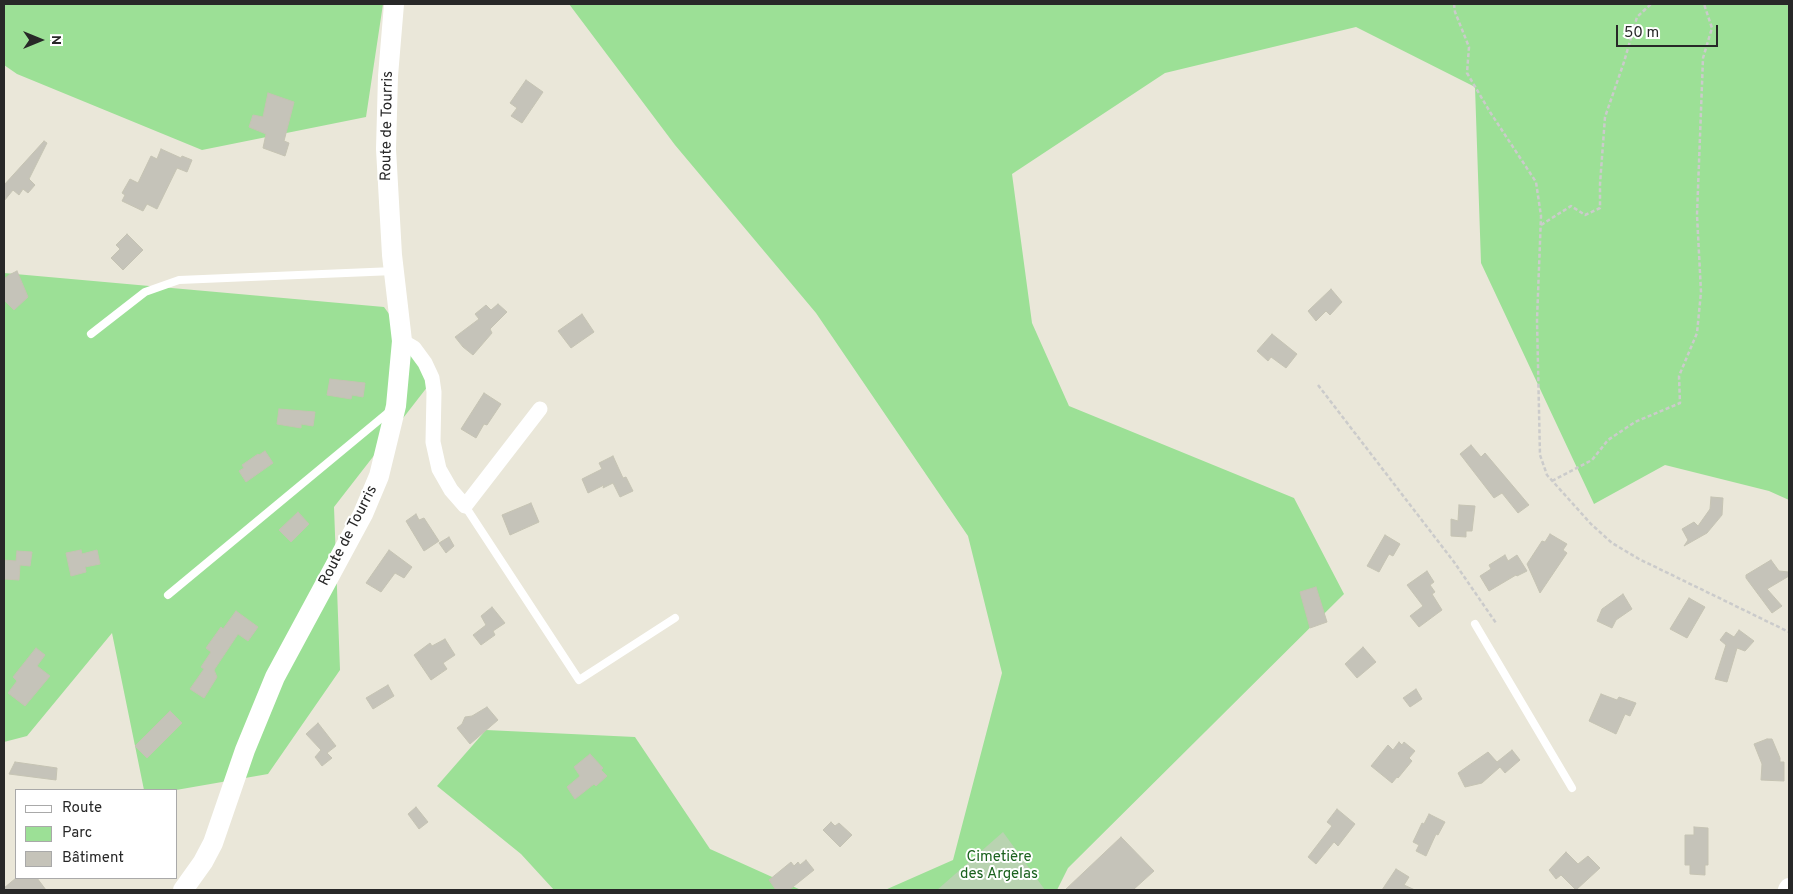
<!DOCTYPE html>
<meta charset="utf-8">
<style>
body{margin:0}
#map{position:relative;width:1793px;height:894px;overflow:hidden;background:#eae7d9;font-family:Overpass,sans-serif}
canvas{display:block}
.frame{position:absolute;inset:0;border:5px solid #282828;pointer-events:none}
.legend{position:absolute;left:15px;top:789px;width:162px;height:90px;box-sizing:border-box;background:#fff;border:1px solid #a9a9a9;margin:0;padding:6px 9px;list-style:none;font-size:15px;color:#282828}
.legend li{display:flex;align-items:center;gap:10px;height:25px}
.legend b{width:25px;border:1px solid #a9a9a9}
.north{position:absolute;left:15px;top:15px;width:50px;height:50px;-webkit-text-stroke:4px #fff;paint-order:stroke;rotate:90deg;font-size:14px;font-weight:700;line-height:20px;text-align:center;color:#282828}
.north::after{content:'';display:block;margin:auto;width:18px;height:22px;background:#282828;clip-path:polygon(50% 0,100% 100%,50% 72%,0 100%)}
.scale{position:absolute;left:1616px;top:25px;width:102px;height:22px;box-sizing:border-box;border:2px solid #282828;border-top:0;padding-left:6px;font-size:15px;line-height:18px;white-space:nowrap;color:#282828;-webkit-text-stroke:4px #fff;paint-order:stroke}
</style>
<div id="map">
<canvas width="1793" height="894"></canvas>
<div class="frame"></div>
<ul class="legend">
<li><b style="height:6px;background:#fff"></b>Route</li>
<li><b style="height:14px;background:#9ce096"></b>Parc</li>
<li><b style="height:14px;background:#c5c3b9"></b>Bâtiment</li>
</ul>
<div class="north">N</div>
<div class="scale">50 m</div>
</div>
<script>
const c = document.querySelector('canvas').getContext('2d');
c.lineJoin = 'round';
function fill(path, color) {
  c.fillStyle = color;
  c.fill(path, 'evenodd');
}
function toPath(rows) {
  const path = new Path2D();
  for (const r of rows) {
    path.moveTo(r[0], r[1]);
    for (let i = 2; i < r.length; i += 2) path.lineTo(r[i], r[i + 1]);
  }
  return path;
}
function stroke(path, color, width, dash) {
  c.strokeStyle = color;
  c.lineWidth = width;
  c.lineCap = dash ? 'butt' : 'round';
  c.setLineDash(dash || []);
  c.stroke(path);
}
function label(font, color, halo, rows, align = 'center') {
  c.font = font + ' Overpass,sans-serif';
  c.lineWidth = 4;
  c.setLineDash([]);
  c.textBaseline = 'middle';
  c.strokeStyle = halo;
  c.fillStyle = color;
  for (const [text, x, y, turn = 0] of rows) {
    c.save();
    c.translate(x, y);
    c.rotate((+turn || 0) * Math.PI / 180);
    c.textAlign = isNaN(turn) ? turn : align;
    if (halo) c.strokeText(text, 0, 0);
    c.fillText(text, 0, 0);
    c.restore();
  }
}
fill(toPath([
 [4,4,383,4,366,117,202,150,17,74,4,65],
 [569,4,1789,4,1789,500,1769,491,1665,465,1594,504,1481,263,1475,87,1356,27,1165,73,1012,174,1032,323,1069,406,1294,498,1344,594,1068,868,1057,890,885,890,953,860,1002,673,968,536,816,313,675,145],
 [4,273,384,307,435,377,334,507,340,670,268,774,176,790,144,790,112,633,27,736,4,742],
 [486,730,635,737,710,849,801,890,554,890,521,854,437,786]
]), '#9ce096');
fill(toPath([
 [1003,832,1045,890,937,890]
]), '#b9d3b1');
const building = toPath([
 [526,80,543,92,522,123,511,116,517,108,510,103,526,80],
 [268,93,294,102,284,141,289,143,285,156,263,148,266,134,249,127,253,115,263,117,268,93],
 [44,141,47,143,29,179,35,185,28,193,23,189,19,195,13,190,4,201,4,185,44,141],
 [161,149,181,158,182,156,192,160,187,172,177,168,157,209,147,204,143,211,122,201,125,195,122,193,130,179,138,183,151,156,157,159,161,149],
 [127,234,143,250,123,270,111,258,120,249,116,245,127,234],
 [17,271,28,297,14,310,4,300,4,279,9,275,17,271],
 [1331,289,1342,302,1330,315,1326,311,1316,321,1308,311,1331,289],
 [498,304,507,312,490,329,492,333,473,355,463,347,455,337,479,319,475,314,486,305,491,310,498,304],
 [582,314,594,332,571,348,558,331,582,314],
 [1272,334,1297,354,1286,368,1271,357,1268,361,1257,351,1272,334],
 [330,379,365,383,363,397,352,395,351,399,327,395,330,379],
 [484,393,501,404,487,425,484,424,476,438,461,429,484,393],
 [279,409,315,412,313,426,301,424,301,428,277,424,279,409],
 [1471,445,1481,457,1485,453,1529,505,1518,513,1502,493,1494,498,1460,454,1471,445],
 [265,451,273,463,246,482,239,471,244,468,242,465,258,454,259,455,265,451],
 [613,456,623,478,626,477,633,491,620,497,613,483,603,488,604,485,588,493,582,479,602,469,599,463,613,456],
 [1711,497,1723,498,1722,515,1707,533,1684,546,1688,540,1682,529,1694,522,1698,526,1710,509,1711,497],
 [531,503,539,522,510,535,502,515,531,503],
 [1459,505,1475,506,1472,531,1466,531,1466,537,1451,536,1451,519,1458,521,1459,505],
 [298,512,309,524,291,542,279,530,298,512],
 [416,514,419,520,424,518,439,541,424,551,406,521,416,514],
 [1550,534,1567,544,1563,550,1567,553,1540,593,1527,564,1542,541,1545,542,1550,534],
 [1385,535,1400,544,1393,556,1389,554,1379,572,1367,566,1385,535],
 [449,537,454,546,446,553,439,543,449,537],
 [81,550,82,554,97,550,100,564,85,567,86,572,71,576,66,553,81,550],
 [389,550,412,567,404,578,395,573,381,592,366,583,389,550],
 [17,551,32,552,30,566,20,565,19,580,4,579,4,560,16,561,17,551],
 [1505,555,1508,561,1517,555,1527,571,1517,576,1516,575,1489,591,1480,576,1491,569,1489,565,1505,555],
 [1771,560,1779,571,1789,572,1789,576,1767,589,1782,606,1772,613,1746,578,1746,575,1771,560],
 [1427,571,1434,582,1430,585,1435,592,1432,594,1442,610,1419,627,1410,616,1423,606,1407,585,1427,571],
 [1316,587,1327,622,1310,628,1300,592,1316,587],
 [1623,594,1632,609,1616,620,1612,628,1597,621,1602,609,1623,594],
 [1689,598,1705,607,1687,638,1670,629,1689,598],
 [492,607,505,623,493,631,495,635,481,645,473,635,486,625,481,616,492,607],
 [236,611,258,627,248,641,238,634,214,670,217,677,204,698,190,689,204,669,201,667,211,652,206,648,221,627,223,629,236,611],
 [1739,630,1754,641,1745,651,1737,648,1727,682,1715,679,1726,645,1720,640,1726,632,1734,637,1739,630],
 [445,639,455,655,443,663,447,669,431,680,414,655,430,643,432,646,445,639],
 [1363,647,1376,662,1357,678,1345,664,1363,647],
 [36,648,45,655,37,666,50,676,25,706,8,693,17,681,13,677,36,648],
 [388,685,394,696,373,709,366,698,388,685],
 [1416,689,1422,699,1410,707,1403,698,1416,689],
 [1601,694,1617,700,1619,697,1636,703,1630,716,1625,714,1616,734,1589,721,1601,694],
 [487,707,498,720,470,744,457,728,462,724,465,717,472,716,487,707],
 [170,711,182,723,147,758,135,746,170,711],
 [318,723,336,746,327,753,332,758,322,766,315,757,321,750,306,734,318,723],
 [1767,739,1772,739,1780,758,1780,762,1784,762,1784,781,1761,780,1762,764,1754,744,1767,739],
 [1399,742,1402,745,1404,742,1415,751,1409,758,1412,761,1398,778,1397,777,1392,783,1371,766,1388,745,1393,750,1399,742],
 [1512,750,1520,760,1505,773,1500,767,1482,783,1465,787,1458,773,1488,752,1497,762,1512,750],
 [590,754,603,768,601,770,607,776,596,786,594,784,575,799,567,787,580,776,574,767,590,754],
 [15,762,57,768,56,780,9,774,15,762],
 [416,807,428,822,419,829,408,814,416,807],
 [1337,809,1355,824,1338,846,1334,842,1316,864,1308,857,1332,826,1327,822,1337,809],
 [1429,814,1445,822,1438,835,1436,834,1426,856,1416,851,1419,845,1413,842,1422,823,1424,824,1429,814],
 [831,822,835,826,839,823,852,835,840,847,823,830,831,822],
 [1694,827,1708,828,1708,865,1705,865,1705,875,1690,874,1690,865,1685,865,1685,835,1694,835,1694,827],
 [1121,837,1154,871,1133,890,1065,890,1121,837],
 [1566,852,1578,864,1588,856,1600,868,1576,890,1561,875,1556,879,1549,870,1566,852],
 [806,860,814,870,789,890,776,890,769,880,791,862,794,866,798,862,800,865,806,860],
 [1396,869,1409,877,1404,885,1415,890,1382,890,1396,869],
 [16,878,37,878,46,890,4,890,4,888,16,878]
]);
fill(building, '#c5c3b9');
stroke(building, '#c5c3b3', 1);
stroke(toPath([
 [1454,4,1455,12,1469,47,1467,73,1490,112,1536,182,1541,216,1537,320,1540,455,1547,475,1591,524,1612,543,1639,559,1789,632],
 [1541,225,1571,206,1585,215,1600,208,1600,184,1605,117,1624,62,1637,17,1651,4],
 [1318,385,1454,562,1496,623],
 [1552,481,1592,460,1608,440,1635,422,1680,403,1679,376,1697,333,1701,292,1697,215,1703,58,1712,28,1704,4]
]), '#cbcbcb', 2.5, [4, 2.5]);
stroke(toPath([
 [91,334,145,292,179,280,394,271],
 [465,506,579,680,675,618],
 [168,595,390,411],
 [1475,624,1572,788]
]), '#fff', 8);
stroke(toPath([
 [402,341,414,348,425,363,432,378,434,392,433,442,439,469,451,490,465,506,540,409]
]), '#fff', 15);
stroke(toPath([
 [183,890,203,862,213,843,245,750,275,677,363,514,379,476,388,439,396,406,402,341,392,255,386,149,388,76,394,4],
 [1788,890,1789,888]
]), '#fff', 20);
label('15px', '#282828', '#fff', [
 ["Route de Tourris",388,126,-89],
 ["Route de Tourris",349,536,-63]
]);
label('15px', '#1b621e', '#fff', [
 ["Cimetière",999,858],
 ["des Argelas",999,875]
]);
</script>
